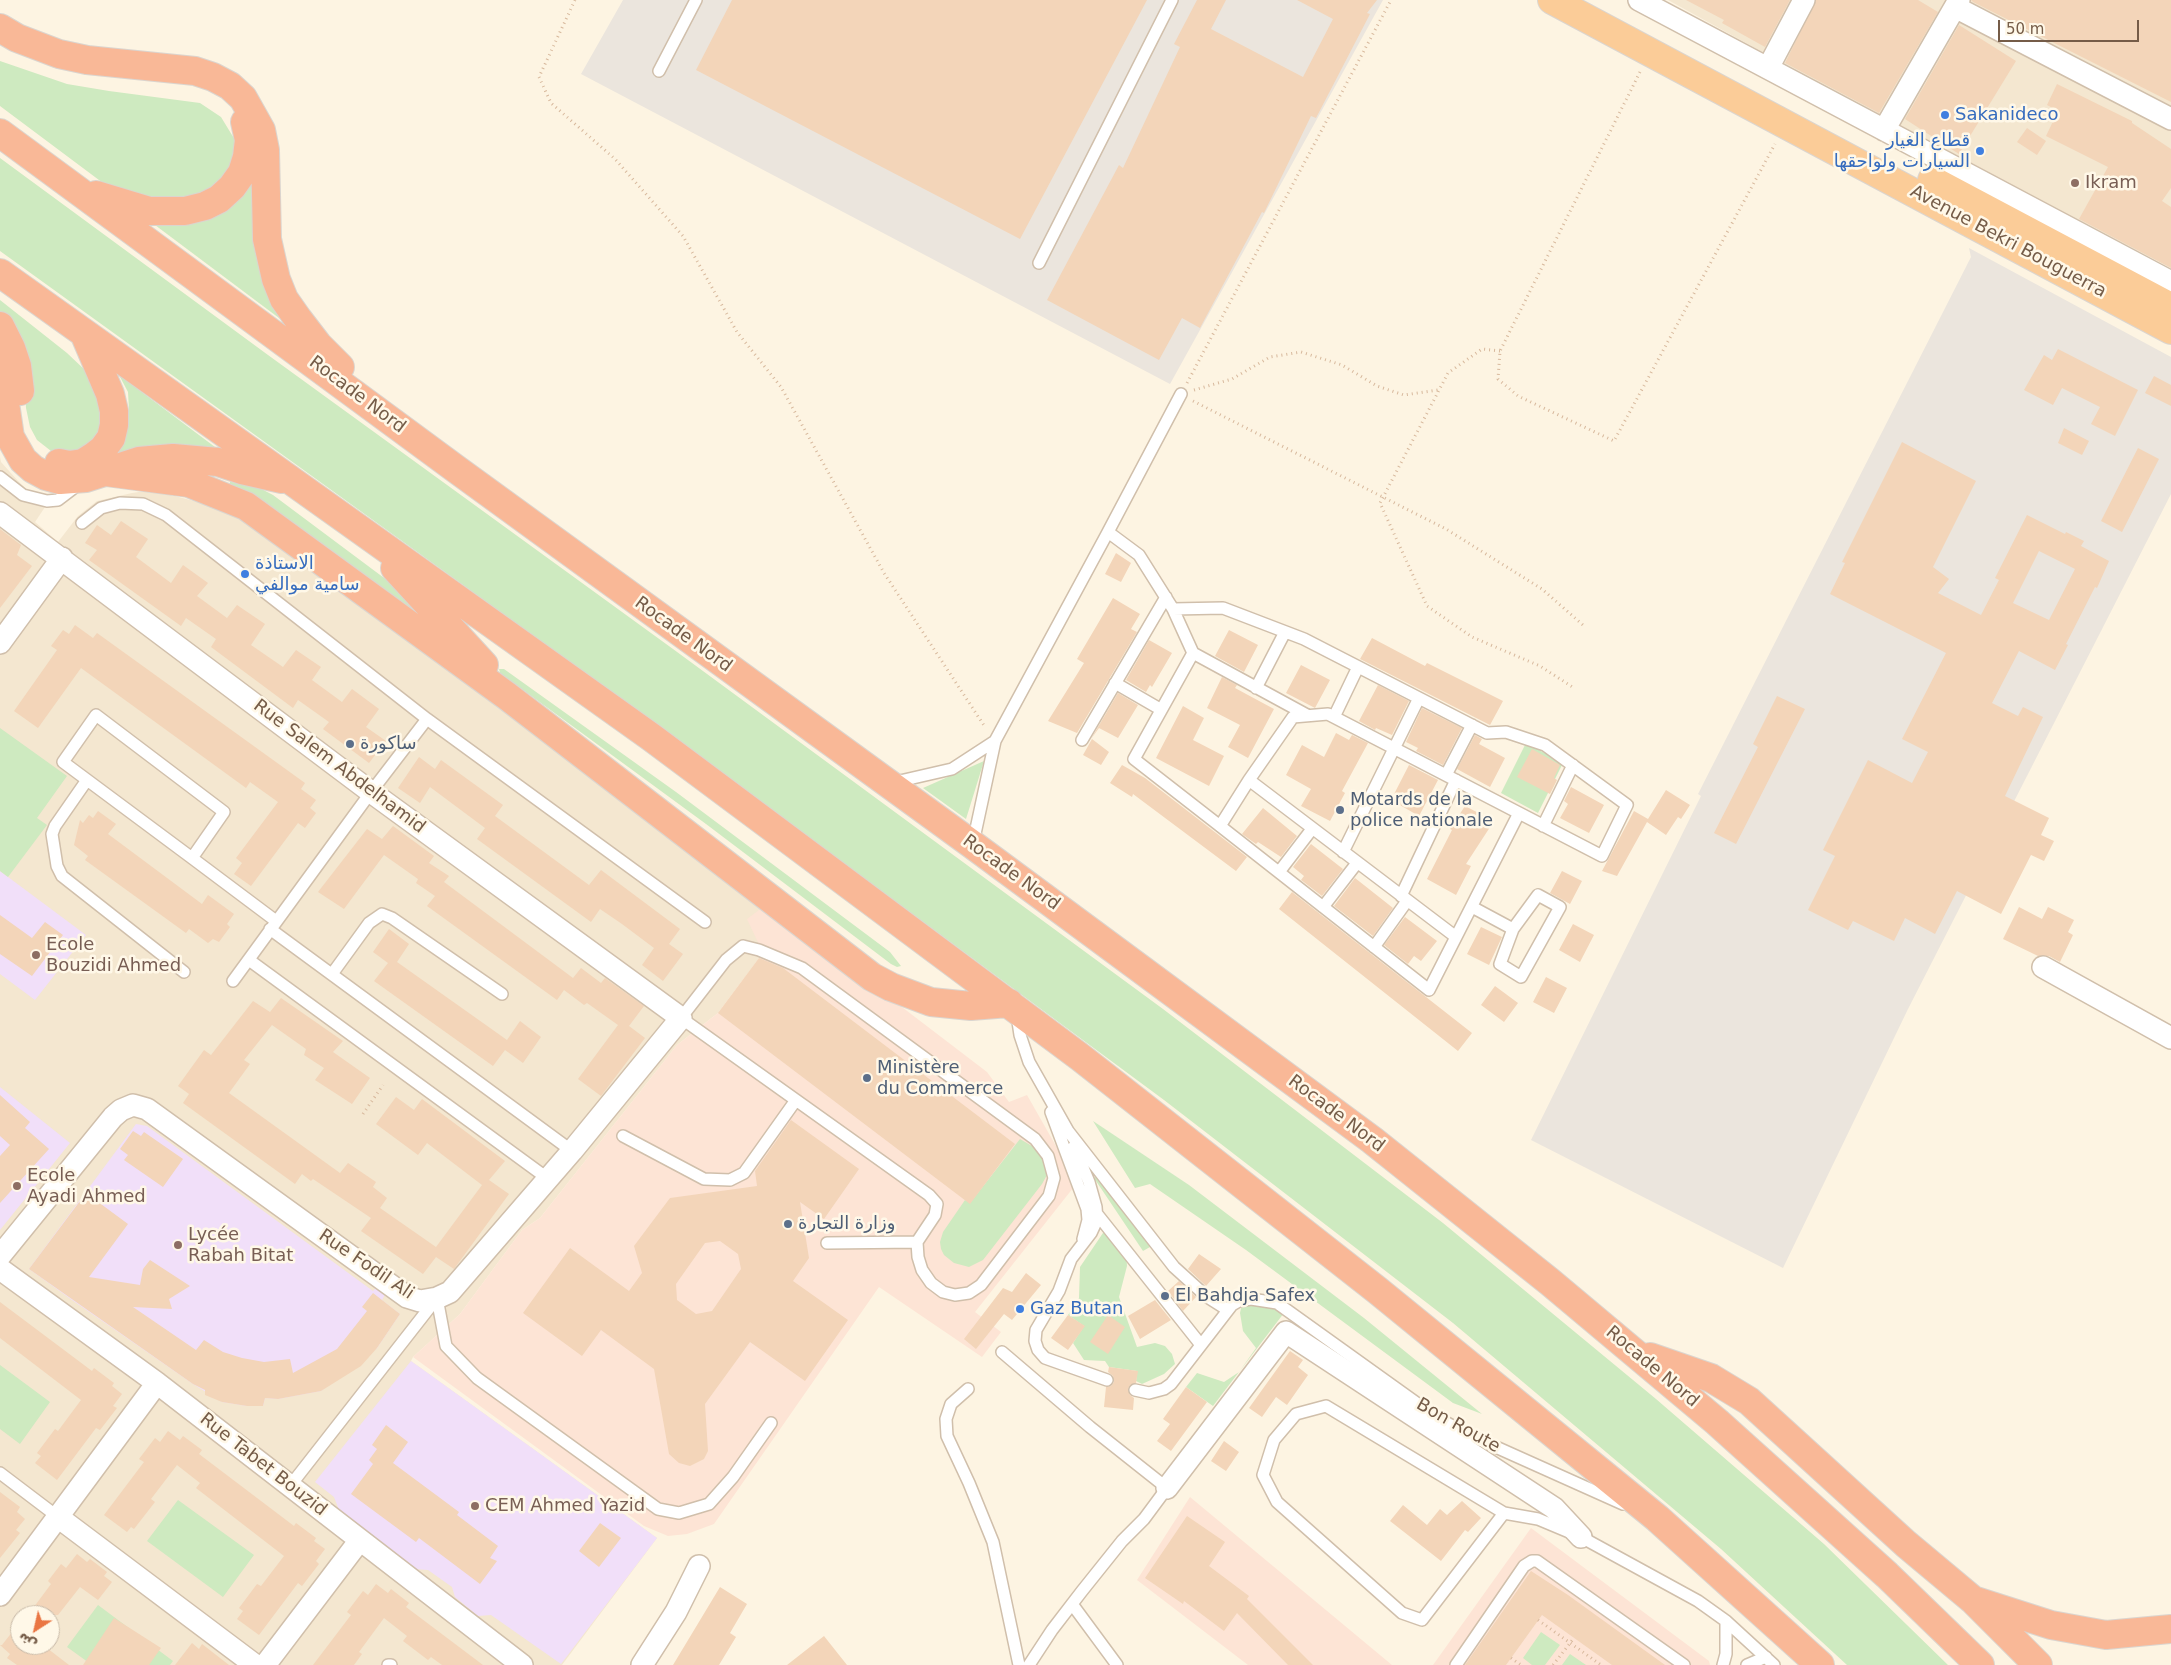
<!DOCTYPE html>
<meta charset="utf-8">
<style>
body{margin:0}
#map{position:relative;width:2171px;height:1665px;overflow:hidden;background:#fdf4e2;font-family:"DejaVu Sans","Noto Sans Arabic",sans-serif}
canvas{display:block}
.north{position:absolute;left:10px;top:1605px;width:50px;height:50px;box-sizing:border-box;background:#fff8e8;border:1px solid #c8baa8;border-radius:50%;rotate:215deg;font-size:14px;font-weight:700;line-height:20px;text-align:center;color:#755c48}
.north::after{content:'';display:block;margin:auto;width:18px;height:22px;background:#ea7643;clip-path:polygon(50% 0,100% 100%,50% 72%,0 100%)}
.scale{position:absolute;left:1998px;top:20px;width:141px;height:22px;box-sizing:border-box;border:2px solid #755c48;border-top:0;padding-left:6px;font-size:15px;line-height:18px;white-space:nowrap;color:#755c48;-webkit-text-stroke:4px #fff8e8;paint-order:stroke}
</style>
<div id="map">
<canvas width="2171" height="1665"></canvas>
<div class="north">ش</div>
<div class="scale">50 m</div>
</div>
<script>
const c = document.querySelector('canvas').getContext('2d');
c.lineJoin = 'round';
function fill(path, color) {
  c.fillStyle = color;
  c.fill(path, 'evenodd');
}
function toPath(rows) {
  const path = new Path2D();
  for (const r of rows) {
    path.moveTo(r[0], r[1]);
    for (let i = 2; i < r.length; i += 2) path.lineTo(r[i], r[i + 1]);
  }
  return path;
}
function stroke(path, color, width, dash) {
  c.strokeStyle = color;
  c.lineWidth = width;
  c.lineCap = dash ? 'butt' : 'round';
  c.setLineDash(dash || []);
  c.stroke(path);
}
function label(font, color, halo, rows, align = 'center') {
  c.font = font + ' "DejaVu Sans","Noto Sans Arabic",sans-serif';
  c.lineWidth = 5;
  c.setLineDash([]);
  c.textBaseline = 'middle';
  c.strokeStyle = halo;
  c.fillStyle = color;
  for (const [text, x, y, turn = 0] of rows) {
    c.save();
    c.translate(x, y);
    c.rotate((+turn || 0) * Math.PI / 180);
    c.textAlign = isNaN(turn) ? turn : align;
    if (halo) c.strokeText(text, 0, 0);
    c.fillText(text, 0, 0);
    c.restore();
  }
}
fill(toPath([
 [1668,0,2171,0,2171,268,1944,152],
 [0,457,1,462,18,481,45,507,35,522,58,542,78,516,97,501,132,493,152,490,240,513,767,904,763,953,718,1013,677,1045,540,1218,522,1230,460,1314,413,1357,411,1361,657,1538,562,1665,0,1665],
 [20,1615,50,1615,50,1645,20,1645]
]), '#f4e7d0');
fill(toPath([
 [767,904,987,1072,1009,1102,1027,1095,1077,1183,975,1312,1001,1332,982,1357,879,1287,714,1524,687,1534,668,1536,644,1526,413,1357,460,1314,522,1230,540,1218,677,1045,718,1013,763,953,747,919],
 [1190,1497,1392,1665,1248,1665,1137,1580],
 [1531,1528,1709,1661,1710,1665,1433,1665]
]), '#fde4d5');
fill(toPath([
 [623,0,1383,0,1170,384,581,74],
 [1969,248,2171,357,2171,494,1908,1009,1783,1268,1531,1140,1701,796,1698,794,1971,257]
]), '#ebe5dd');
fill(toPath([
 [0,871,86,935,35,1000,0,974],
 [0,1087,70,1143,0,1230],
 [136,1124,147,1126,373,1291,377,1287,386,1293,382,1300,400,1314,377,1348,321,1391,278,1399,265,1398,263,1406,247,1406,222,1402,193,1384,72,1300,29,1269],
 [411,1361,657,1538,561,1664,491,1615,478,1616,455,1597,452,1587,428,1570,414,1569,341,1515,334,1497,315,1482]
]), '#f1dff9');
fill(toPath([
 [0,61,67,84,109,91,200,103,221,117,235,140,235,165,222,183,201,197,151,201,111,189,0,106],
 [0,158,268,355,673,649,1163,1009,1443,1223,1656,1399,1824,1544,1948,1665,1847,1665,1721,1549,1453,1323,1164,1100,653,722,0,251],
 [256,170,256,243,261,274,291,327,151,222],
 [0,300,67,353,86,371,96,386,105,421,95,444,69,455,51,451,37,440,30,427,26,408,23,364,0,315],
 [119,375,227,456,105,460,127,423,129,410,128,392],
 [236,479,248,482,273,495,431,613,428,629,229,489,230,482],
 [499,669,504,669,676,792,890,952,901,966,897,967,891,964,706,824,500,673],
 [0,728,67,776,37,818,47,825,8,877,0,871],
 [1526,743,1563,763,1538,813,1501,793],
 [984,761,966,819,923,788],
 [1093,1121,1189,1185,1364,1318,1482,1414,1453,1403,1246,1250,1150,1184,1135,1188],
 [1020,1139,1037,1149,1043,1158,1047,1168,1047,1175,1042,1184,983,1260,969,1267,954,1263,944,1255,941,1249,940,1242,943,1232,965,1200,970,1203],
 [1100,1174,1150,1247,1143,1251,1094,1178],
 [1105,1230,1126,1251,1127,1266,1119,1297,1137,1347,1155,1343,1165,1346,1172,1354,1175,1364,1164,1374,1142,1384,1136,1381,1137,1371,1109,1367,1105,1361,1084,1360,1073,1343,1084,1326,1068,1315,1079,1298,1080,1267],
 [1260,1299,1287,1309,1213,1406,1186,1387,1197,1373,1224,1382,1239,1372,1256,1348,1243,1331,1240,1313,1242,1304],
 [0,1365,50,1402,20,1444,0,1429],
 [178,1500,254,1555,223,1597,147,1541],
 [98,1605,173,1661,170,1665,92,1665,67,1647],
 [1541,1632,1560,1645,1545,1665,1532,1665,1523,1658],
 [1570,1654,1586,1665,1562,1665]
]), '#ceeac0');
fill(toPath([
 [732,0,1147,0,1020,239,696,70],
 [1197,0,1226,0,1211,29,1303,77,1333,19,1297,0,1377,0,1367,13,1370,14,1316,118,1311,116,1264,213,1262,212,1200,328,1182,318,1159,360,1047,300,1119,165,1123,168,1180,47,1174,44],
 [1686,0,1790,0,1765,47,1722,23,1724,20],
 [1816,0,1918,0,1938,12,1879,113,1785,63],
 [1971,0,2171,0,2171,102,1973,2],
 [1959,25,2016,61,1959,154,1905,119],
 [2057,84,2132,121,2132,123,2171,149,2171,188,2162,201,2171,207,2171,268,2079,219,2108,167,2046,136,2058,111,2047,105],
 [2027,128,2046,141,2037,155,2017,142],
 [2058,349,2138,390,2115,436,2091,424,2100,407,2062,388,2053,405,2024,390,2044,355,2052,360],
 [2154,376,2171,385,2171,406,2145,393],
 [2064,428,2089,441,2082,455,2058,443],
 [1902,442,1976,481,1933,567,1949,579,1938,593,1981,615,1999,580,1995,578,2027,515,2065,534,2066,532,2084,541,2081,546,2109,561,2097,588,2095,587,2066,644,2068,645,2055,670,2019,651,1992,703,2018,716,2023,707,2043,717,2005,796,2049,818,2041,835,2054,841,2044,861,2031,855,2001,914,1957,891,1935,934,1905,918,1894,941,1853,921,1848,930,1808,910,1835,856,1823,850,1868,760,1912,783,1928,752,1902,739,1946,653,1830,594,1845,563,1842,562],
 [2039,551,2075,569,2049,620,2013,603],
 [2138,448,2159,459,2122,532,2101,521],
 [121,521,148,539,136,557,171,583,183,565,208,583,197,596,227,618,237,605,265,624,251,645,283,667,296,650,321,667,312,680,342,702,352,689,379,709,366,727,386,741,369,763,323,729,329,722,298,700,293,708,211,647,216,639,186,618,181,626,89,560,97,550,85,543,97,525,111,535],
 [0,529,21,545,17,555,32,566,0,608],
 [1116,553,1131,563,1121,582,1105,574],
 [1113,598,1140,614,1131,629,1137,632,1077,733,1048,721,1084,663,1077,659],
 [75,625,93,638,97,633,305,783,301,789,316,800,310,808,316,813,305,828,298,823,251,886,234,874,242,863,236,858,278,802,250,782,246,788,81,668,38,728,14,711,57,650,51,646,63,630,69,634],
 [1229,630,1258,645,1244,672,1215,656],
 [1372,638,1425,666,1427,663,1503,701,1490,725,1360,659],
 [1149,640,1172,653,1152,687,1150,685,1146,692,1126,680],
 [1301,665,1330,680,1315,708,1286,693],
 [1222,677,1237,685,1235,688,1274,709,1248,758,1228,747,1240,725,1207,708],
 [1378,685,1409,701,1392,735,1376,728,1375,730,1359,721],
 [1118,693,1138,705,1118,738,1099,728,1091,739],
 [1777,696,1805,709,1736,844,1714,833,1758,747,1753,744],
 [1183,706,1204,718,1193,740,1224,756,1209,786,1156,758],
 [1422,708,1462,728,1443,765,1416,751,1418,748,1406,742],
 [1336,733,1349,740,1352,735,1368,743,1342,791,1345,793,1330,821,1301,806,1311,789,1286,775,1302,745,1324,757],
 [1475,735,1482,739,1479,744,1505,758,1490,787,1457,769],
 [1092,739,1109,752,1101,765,1083,755],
 [1532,749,1560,765,1554,778,1557,780,1550,794,1517,777],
 [419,757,435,769,441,760,503,805,495,816,589,885,601,870,680,929,669,944,683,954,663,981,642,965,654,948,622,924,600,909,591,922,477,839,485,828,430,787,420,803,398,788],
 [1122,765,1145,778,1247,857,1236,871,1133,794,1132,797,1110,783],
 [1409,765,1438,780,1419,816,1391,800],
 [1571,787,1604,805,1589,833,1560,818,1568,804,1564,801],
 [1666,790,1690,805,1681,819,1678,817,1666,835,1647,822,1617,876,1602,871,1634,811,1648,819],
 [1465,806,1494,821,1466,864,1471,866,1456,895,1427,879,1452,830,1450,829],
 [1263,808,1297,836,1281,857,1258,842,1256,844,1242,834],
 [98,811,116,824,108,834,202,904,208,895,234,914,227,924,230,927,219,942,213,939,208,943,189,929,186,933,85,860,88,856,74,845,80,820,83,823,89,815,93,818],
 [393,826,434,856,429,863,449,876,444,882,573,978,581,968,601,983,605,978,644,1006,629,1026,645,1038,601,1096,578,1079,618,1025,587,1003,584,1005,564,990,557,1000,427,906,435,896,416,883,418,879,384,855,344,909,318,892,367,829,382,839],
 [1311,844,1343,869,1322,896,1301,880,1304,876,1293,867],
 [1562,871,1582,881,1570,904,1550,893],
 [1355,878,1393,908,1373,936,1334,906],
 [1292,892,1472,1033,1458,1051,1279,909],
 [2019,907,2042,919,2048,907,2074,920,2068,932,2073,935,2060,962,2049,956,2038,956,2003,939],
 [0,915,32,938,45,922,63,935,32,976,0,954],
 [1405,917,1437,941,1421,961,1414,956,1408,964,1384,945],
 [1573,924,1594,935,1580,962,1559,950],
 [1481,927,1502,937,1489,965,1467,954],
 [389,929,409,944,397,962,507,1040,520,1021,541,1037,523,1063,505,1050,493,1066,374,981,388,963,373,952],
 [759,958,783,968,1015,1144,970,1204,718,1013],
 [1546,977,1567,988,1554,1013,1533,1002],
 [1495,986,1518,1003,1504,1022,1481,1005],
 [281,998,343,1041,333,1052,370,1078,352,1104,315,1080,324,1068,304,1055,306,1049,272,1025,244,1060,250,1064,229,1093,340,1173,348,1163,376,1182,373,1187,387,1198,380,1208,436,1247,482,1185,427,1143,418,1155,376,1124,396,1097,414,1110,422,1099,505,1161,489,1180,509,1194,454,1269,436,1257,423,1274,361,1231,371,1218,313,1179,311,1181,302,1174,295,1184,183,1103,189,1094,178,1086,204,1050,211,1055,253,1001,270,1012],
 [0,1095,30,1122,25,1128,49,1149,0,1203,0,1156,10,1145,0,1136],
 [791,1120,859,1169,824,1219,800,1202,809,1258,793,1281,848,1320,805,1381,750,1342,705,1404,708,1451,704,1459,690,1466,679,1463,669,1454,654,1369,601,1330,582,1356,523,1313,570,1248,629,1291,642,1273,634,1246,670,1198,757,1186,755,1171],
 [720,1241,738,1254,741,1269,712,1311,696,1314,677,1300,676,1284,705,1243],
 [133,1131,141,1136,144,1132,183,1159,163,1187,124,1160,128,1155,120,1149],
 [86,1193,128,1224,89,1277,140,1285,143,1269,150,1260,190,1286,169,1299,172,1309,133,1307,196,1350,204,1340,223,1352,242,1358,264,1362,290,1359,293,1373,337,1349,367,1311,362,1307,373,1293,400,1314,377,1348,361,1366,321,1391,278,1399,265,1398,263,1406,247,1406,222,1402,205,1395,205,1390,193,1384,29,1269],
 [1199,1254,1221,1269,1206,1286,1188,1269],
 [1026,1273,1041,1285,1012,1320,1004,1314,976,1349,964,1339,1003,1288,1012,1292],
 [1179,1281,1196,1297,1183,1311,1168,1291],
 [1155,1300,1171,1320,1140,1339,1128,1316],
 [0,1302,92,1371,94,1368,114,1383,112,1386,122,1394,113,1406,117,1408,100,1430,96,1428,57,1480,35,1463,41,1456,37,1453,55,1429,58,1431,81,1400,0,1338],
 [1068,1315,1085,1326,1068,1350,1051,1338],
 [1108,1315,1125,1327,1108,1354,1090,1342],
 [1290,1351,1303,1360,1298,1367,1308,1375,1287,1405,1276,1397,1262,1417,1249,1408],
 [1109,1367,1138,1371,1136,1383,1130,1385,1128,1389,1130,1395,1134,1398,1133,1410,1104,1407,1106,1387,1111,1386,1114,1382,1113,1376,1108,1372],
 [1186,1387,1207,1402,1171,1451,1157,1441,1170,1424,1163,1419],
 [386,1425,408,1442,393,1463,459,1512,457,1515,498,1546,490,1558,497,1561,480,1584,419,1538,416,1542,351,1494,373,1464,369,1460,377,1449,372,1445],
 [168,1431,180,1440,183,1436,202,1450,199,1454,294,1526,296,1523,316,1538,314,1541,325,1549,316,1561,319,1564,302,1586,298,1583,259,1635,237,1619,243,1611,239,1608,257,1584,261,1586,284,1556,196,1488,200,1483,177,1465,151,1499,155,1502,134,1529,131,1527,127,1532,104,1515,144,1462,139,1459,155,1438,160,1442],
 [1224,1441,1239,1452,1226,1471,1211,1461],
 [0,1492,20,1507,17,1512,25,1519,16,1530,20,1533,0,1558],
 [1462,1501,1481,1518,1468,1532,1465,1530,1441,1561,1390,1521,1403,1505,1427,1525,1440,1509,1447,1515],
 [1187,1516,1225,1542,1209,1566,1249,1596,1247,1599,1313,1665,1288,1665,1237,1613,1224,1631,1184,1601,1183,1604,1145,1578],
 [600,1523,621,1538,599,1567,579,1551],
 [77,1554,87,1562,90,1559,107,1572,104,1576,112,1582,98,1600,80,1587,58,1615,28,1615,51,1584,48,1581,61,1564,66,1568],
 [1531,1571,1568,1595,1665,1665,1612,1665,1542,1615,1506,1665,1465,1665],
 [376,1584,388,1593,391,1589,409,1603,406,1607,483,1665,442,1665,431,1657,428,1660,403,1641,407,1636,384,1618,359,1652,362,1654,354,1665,313,1665,351,1615,347,1612,363,1591,368,1595],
 [720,1587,747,1604,730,1633,736,1637,719,1665,673,1665],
 [114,1618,161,1648,149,1665,83,1665],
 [20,1622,20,1645,43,1645,69,1665,17,1665,7,1658,10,1654,0,1645,2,1645],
 [824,1636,847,1665,787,1665],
 [192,1643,199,1649,202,1644,229,1665,175,1665]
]), '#f3d5b9');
const service = toPath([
 [659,71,696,0],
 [1039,263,1172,0],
 [0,477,23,495,47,501,58,500,79,484],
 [82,523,101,508,120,503,143,504,166,515,427,719],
 [1173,609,1223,608,1304,639,1487,733,1506,732,1545,745,1627,805,1602,856,1328,714,1293,717,1249,780,1220,826,1134,759,1193,653,1173,609,1139,555,1108,532,1181,394],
 [1193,653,1307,715],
 [1115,683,1160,709],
 [1256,688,1285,632],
 [1334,717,1358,667],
 [1082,740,1166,597],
 [1446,775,1472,725],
 [87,780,55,826,52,834,57,866,62,876,184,972],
 [1249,780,1456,937,1519,813],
 [891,783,952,769,995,741],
 [1220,826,1429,990,1456,937],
 [1543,826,1573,765],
 [973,843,995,741,1108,532],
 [1343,852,1419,698],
 [192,858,224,812,96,715,63,762,192,858,276,921],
 [1279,872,1312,829],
 [1401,896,1456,780],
 [1323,907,1357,863],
 [1472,907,1513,929,1500,964,1521,977,1560,907,1538,895,1513,929],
 [270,929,572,1151],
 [743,946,759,950,802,968,1035,1139,1048,1156,1054,1178,1049,1196,981,1285,969,1293,955,1295,943,1292,931,1283,922,1270,918,1257,917,1242,935,1215,937,1204,929,1195,681,1018,726,960,743,946],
 [1374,947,1407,901],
 [249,960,547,1178],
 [332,974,369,923,382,914,392,918,502,994],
 [233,981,371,792,427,719,705,922],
 [1017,1015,1020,1035,1029,1062,1068,1131,1174,1267,1206,1296,1228,1310],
 [1051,1112,1087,1209,1088,1220,1083,1239],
 [623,1136,704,1179,730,1180,744,1173,796,1100],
 [1074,1146,1089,1182,1096,1207,1097,1220,1091,1233,1071,1259,1059,1291,1036,1330,1035,1341,1038,1350,1045,1358,1107,1380],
 [1097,1214,1201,1345],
 [827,1243,917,1242],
 [1002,1352,1090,1427,1167,1488,1144,1519,1122,1541,1082,1591,1052,1630,1029,1665],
 [968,1389,951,1404,946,1419,947,1436,969,1483,993,1542,1019,1665],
 [1135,1390,1149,1393,1164,1389,1171,1384,1232,1305,1239,1301,1251,1299,1277,1303,1436,1417,1469,1435,1623,1504],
 [0,1473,58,1517],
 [290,1486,437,1298,446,1346,477,1378,658,1509,679,1513,709,1504,733,1477,771,1423],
 [1504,1513,1422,1620,1402,1613,1277,1502,1263,1475,1274,1440,1296,1414,1326,1406,1504,1513,1538,1519,1581,1537,1698,1601,1726,1621,1774,1665],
 [1072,1604,1117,1665],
 [388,1665,391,1665],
 [1456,1665,1524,1566,1532,1561,1537,1561,1684,1665],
 [1723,1665,1726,1654,1726,1621],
 [1747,1665,1766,1657]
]);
const minor = toPath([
 [1639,0,2171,282],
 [1955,7,2171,119],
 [1768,68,1804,0],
 [1884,130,1959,0],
 [0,513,371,792,681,1018,572,1151,450,1292,437,1298,420,1301,407,1297,147,1109,133,1105,121,1110,113,1117,0,1256],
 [0,643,62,558],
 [2043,967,2171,1038],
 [0,1269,157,1383,522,1665],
 [1167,1488,1286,1332,1554,1508,1581,1537],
 [58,1517,255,1665],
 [0,1595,157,1383],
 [265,1665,360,1540],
 [642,1665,676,1612,699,1566]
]);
const trunk = toPath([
 [1552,0,2171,330],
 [1932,180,2171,307]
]);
const motorway = toPath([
 [0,28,17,38,59,54,87,60,195,71,213,77,230,86,243,98,261,130,265,150,267,239,276,279,284,299,298,319,318,345,340,367],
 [0,133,456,469,973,845,1372,1140,1550,1282,1717,1422,1887,1575,1980,1665],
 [96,195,149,211,185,211,205,206,219,199,232,187,242,173,247,157,249,140,245,122],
 [0,273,651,737,1080,1057,1377,1290,1657,1518,1820,1665],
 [0,326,11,348,17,366,20,391],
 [0,369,10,437,23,460,33,469,46,476,60,480,86,478,139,461,173,458,218,462,242,470,282,479],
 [59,463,69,465,83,463,94,456,103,449,111,438,114,425,114,411,110,394,84,333],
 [106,472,189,483,246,506,507,696,872,977,891,987,931,1002,971,1006,1009,1003],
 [395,568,484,665],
 [1650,1357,1711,1378,1749,1401,1906,1544,1973,1600,2051,1625,2106,1635,2171,1629],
 [1975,1602,2038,1665]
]);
stroke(service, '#d0bfab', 14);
stroke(minor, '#d0bfab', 24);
stroke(trunk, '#dbd5cf', 30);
stroke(motorway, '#dbd5cf', 30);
stroke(toPath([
 [575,0,539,77,551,103,615,159,683,236,737,332,781,387,884,573,985,727],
 [1640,72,1500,351,1498,379,1518,396,1614,441,1775,144],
 [1500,351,1482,349,1448,373,1380,503,1427,606,1472,637,1540,666,1574,688],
 [1187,383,1391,0],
 [1194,390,1232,379,1270,357,1301,352,1342,365,1377,386,1404,395,1438,390],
 [1193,401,1446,529,1542,589,1583,625],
 [363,1114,383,1085],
 [1538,1620,1601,1665],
 [1511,1658,1521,1665],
 [1553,1665,1574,1638]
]), '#d7b89c', 3, [1, 4]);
stroke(service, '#fff', 11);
stroke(minor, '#fff', 21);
stroke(trunk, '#fbcc98', 28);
stroke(motorway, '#f9b897', 28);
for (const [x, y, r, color] of [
 [1945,115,5,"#3f7fe0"],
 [1980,151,5,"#3f7fe0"],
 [2075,183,5,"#8d6e63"],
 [245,574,5,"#3f7fe0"],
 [350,744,5,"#5c6f8a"],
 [1340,810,5,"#5c6f8a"],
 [36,955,5,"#8d6e63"],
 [867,1078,5,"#5c6f8a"],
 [17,1186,5,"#8d6e63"],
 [788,1224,5,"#5c6f8a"],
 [178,1245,5,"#8d6e63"],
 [1165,1296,5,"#5c6f8a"],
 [1020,1309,5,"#3f7fe0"],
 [475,1506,5,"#8d6e63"]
]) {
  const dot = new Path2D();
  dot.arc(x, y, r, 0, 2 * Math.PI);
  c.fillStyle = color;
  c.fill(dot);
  stroke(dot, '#fff8e8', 2);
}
label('18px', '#366cbe', '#fff8e8', [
 ["Sakanideco",1955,115],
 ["قطاع الغيار",1970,141,"right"],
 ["السيارات ولواحقها",1970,162,"right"],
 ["الاستاذة",255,564],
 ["سامية موالفي",255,585],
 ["Gaz Butan",1030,1309]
], 'left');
label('18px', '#785e54', '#fff8e8', [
 ["Ikram",2085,183],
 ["Ecole",46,945],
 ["Bouzidi Ahmed",46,966],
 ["Ecole",27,1176],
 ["Ayadi Ahmed",27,1197],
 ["Lycée",188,1235],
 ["Rabah Bitat",188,1256],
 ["CEM Ahmed Yazid",485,1506]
], 'left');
label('18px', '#755c48', '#fff8e8', [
 ["Avenue Bekri Bouguerra",2008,242,28],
 ["Rocade Nord",357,395,37],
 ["Rocade Nord",683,635,36],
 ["Rue Salem Abdelhamid",339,767,37],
 ["Rocade Nord",1011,873,36],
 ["Rocade Nord",1336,1114,37],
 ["Rue Fodil Ali",366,1265,34],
 ["Rocade Nord",1652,1367,40],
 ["Bon Route",1458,1426,29],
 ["Rue Tabet Bouzid",263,1465,38]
]);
label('18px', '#4e5e75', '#fff8e8', [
 ["ساكورة",360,744],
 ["Motards de la",1350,800],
 ["police nationale",1350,821],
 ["Ministère",877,1068],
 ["du Commerce",877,1089],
 ["وزارة التجارة",798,1224],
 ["El Bahdja Safex",1175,1296]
], 'left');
</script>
